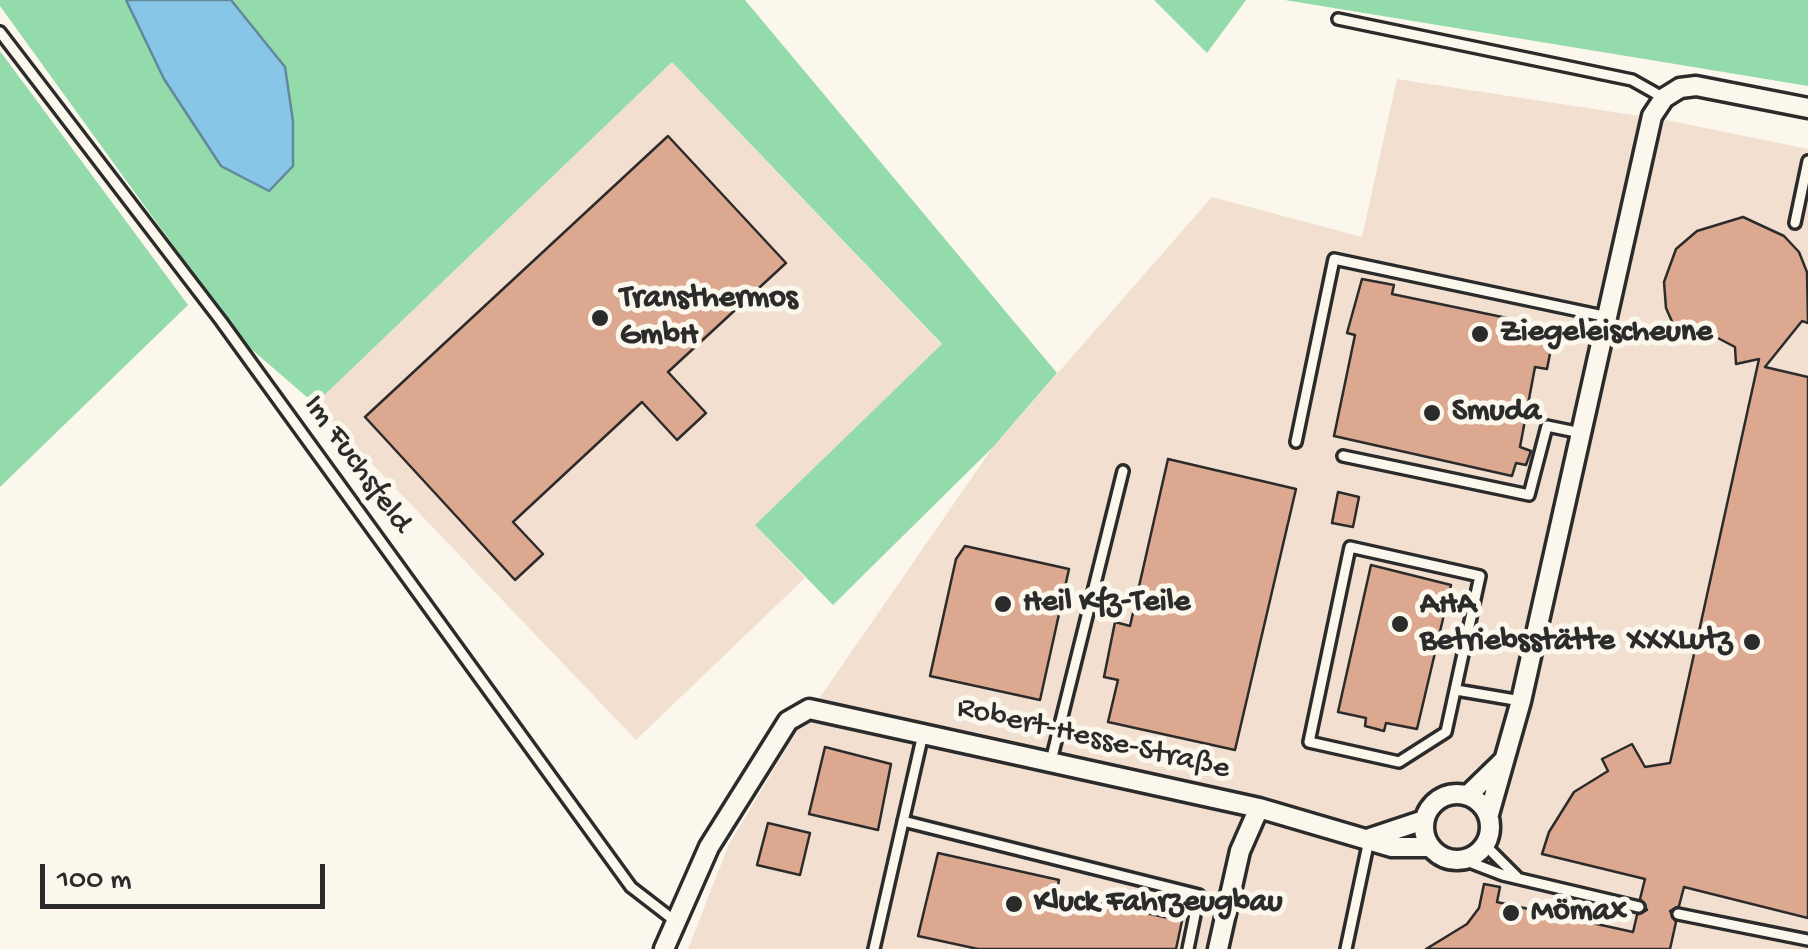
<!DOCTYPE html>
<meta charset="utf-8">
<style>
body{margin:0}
#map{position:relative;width:1808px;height:949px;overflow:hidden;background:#fbf7ec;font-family:"Gochi Hand",sans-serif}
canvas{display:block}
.scale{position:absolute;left:40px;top:864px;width:285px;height:45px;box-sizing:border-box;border:5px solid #2b2b2b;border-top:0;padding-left:12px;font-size:30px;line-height:35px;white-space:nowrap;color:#2b2b2b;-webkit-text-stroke:8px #fbf7ec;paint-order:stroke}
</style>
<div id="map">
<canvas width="1808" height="949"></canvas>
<div class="scale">100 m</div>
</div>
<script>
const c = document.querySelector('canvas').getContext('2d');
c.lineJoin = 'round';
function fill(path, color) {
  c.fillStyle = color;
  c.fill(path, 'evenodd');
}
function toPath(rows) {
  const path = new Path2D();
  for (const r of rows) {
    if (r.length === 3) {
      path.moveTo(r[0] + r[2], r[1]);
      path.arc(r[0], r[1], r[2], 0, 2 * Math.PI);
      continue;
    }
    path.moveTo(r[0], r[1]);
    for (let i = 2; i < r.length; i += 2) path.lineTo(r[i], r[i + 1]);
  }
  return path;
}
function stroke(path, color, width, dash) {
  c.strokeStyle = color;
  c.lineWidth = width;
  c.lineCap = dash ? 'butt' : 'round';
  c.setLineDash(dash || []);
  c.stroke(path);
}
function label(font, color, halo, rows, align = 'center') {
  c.font = font + ' "Gochi Hand",sans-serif';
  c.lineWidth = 10;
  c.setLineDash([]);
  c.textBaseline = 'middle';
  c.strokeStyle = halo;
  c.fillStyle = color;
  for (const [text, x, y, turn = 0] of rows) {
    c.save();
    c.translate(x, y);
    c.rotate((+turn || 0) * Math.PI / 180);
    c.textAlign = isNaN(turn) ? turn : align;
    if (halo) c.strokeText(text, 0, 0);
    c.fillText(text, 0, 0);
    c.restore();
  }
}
fill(toPath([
 [672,62,942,345,755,525,805,578,636,740,315,404],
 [1397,79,1666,120,1808,149,1808,949,688,949,729,844,798,729,993,447,1212,197,1362,237]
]), '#f2dfd0');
fill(toPath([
 [0,0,126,0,164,79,293,121,285,67,231,0,745,0,1057,373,993,447,833,605,755,525,942,344,672,62,315,404,243,342,0,6],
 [1154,0,1246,0,1207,53],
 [1285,0,1808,0,1808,86,1675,64],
 [0,51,188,305,0,487]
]), '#93dbaa');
const water = toPath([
 [126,0,231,0,285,67,293,121,293,166,269,191,221,166,164,79,126,0]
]);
fill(water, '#88c6e8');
stroke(water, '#63889c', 2.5);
const building = toPath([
 [668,136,786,263,668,372,706,413,677,440,642,402,513,522,543,554,515,580,365,417,668,136],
 [1743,217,1784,236,1799,252,1807,272,1808,323,1802,321,1765,367,1808,377,1808,918,1684,887,1679,906,1670,911,1676,922,1670,949,1426,949,1467,924,1479,908,1484,884,1500,887,1497,902,1633,932,1637,915,1647,910,1640,899,1645,879,1542,854,1549,832,1574,792,1608,771,1602,759,1632,744,1645,767,1670,763,1759,359,1736,364,1735,347,1691,324,1677,333,1666,308,1664,282,1676,249,1697,231,1743,217],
 [1362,279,1394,285,1392,294,1555,328,1547,369,1535,367,1520,447,1531,451,1526,465,1516,463,1512,476,1334,436,1355,335,1347,333,1362,279],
 [1168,459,1296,489,1235,750,1108,722,1118,680,1104,677,1115,622,1130,626,1168,459],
 [1338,492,1359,497,1353,527,1332,523,1338,492],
 [965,546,1069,569,1040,700,930,676,956,559,965,546],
 [1371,565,1451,585,1417,729,1386,723,1384,731,1365,726,1366,718,1338,712,1371,565],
 [825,747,891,764,878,830,809,814,825,747],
 [768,823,810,833,800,875,757,865,768,823],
 [938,853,1059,880,1056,893,1182,921,1176,949,978,949,918,936,938,853]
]);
fill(building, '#dca890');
stroke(building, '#2b2b2b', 2.5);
const lane = toPath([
 [1338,19,1632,80,1664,98],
 [0,32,221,321,631,887,675,921],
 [1795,223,1808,161],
 [1296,442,1334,259,1608,317],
 [1343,456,1529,495,1547,426,1581,433],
 [1350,547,1480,576,1446,732,1399,762,1309,742,1350,547],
 [1456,690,1521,701],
 [1051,761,1123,471],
 [903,821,1199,895,1188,949],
 [1485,845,1517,877],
 [1464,860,1503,875,1639,907],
 [1678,914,1808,940],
 [874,949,923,734],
 [1346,949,1369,840]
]);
const street = toPath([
 [1457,827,33],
 [1468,795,1503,761],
 [1489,814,1521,701,1652,116,1664,98,1680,88,1696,86,1808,108],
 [1370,838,1424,820],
 [664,949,709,847,788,721,809,709,1259,808,1392,847,1431,847],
 [1218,949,1240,851,1259,808]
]);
stroke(lane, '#2b2b2b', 16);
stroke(street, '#2b2b2b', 25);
stroke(lane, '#fbf7ec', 9);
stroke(street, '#fbf7ec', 18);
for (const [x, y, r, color] of [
 [600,318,10,"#2b2b2b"],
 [1480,334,10,"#2b2b2b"],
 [1432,413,10,"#2b2b2b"],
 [1003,604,10,"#2b2b2b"],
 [1400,624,10,"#2b2b2b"],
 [1752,642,10,"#2b2b2b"],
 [1014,904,10,"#2b2b2b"],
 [1511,913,10,"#2b2b2b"]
]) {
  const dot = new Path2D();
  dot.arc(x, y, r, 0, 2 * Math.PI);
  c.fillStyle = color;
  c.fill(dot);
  stroke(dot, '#fbf7ec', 4);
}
label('bold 32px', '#2b2b2b', '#fbf7ec', [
 ["Transthermos",620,300],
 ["GmbH",620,337],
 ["Ziegeleischeune",1500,334],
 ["Smuda",1452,413],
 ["Heil Kfz-Teile",1023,604],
 ["AHA",1420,606],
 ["Betriebsstätte",1420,643],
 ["XXXLutz",1732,642,"right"],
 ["Kluck Fahrzeugbau",1034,904],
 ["Mömax",1531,913]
], 'left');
label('32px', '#2b2b2b', '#fbf7ec', [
 ["Im Fuchsfeld",356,465,54],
 ["Robert-Hesse-Straße",1093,740,13]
]);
</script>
